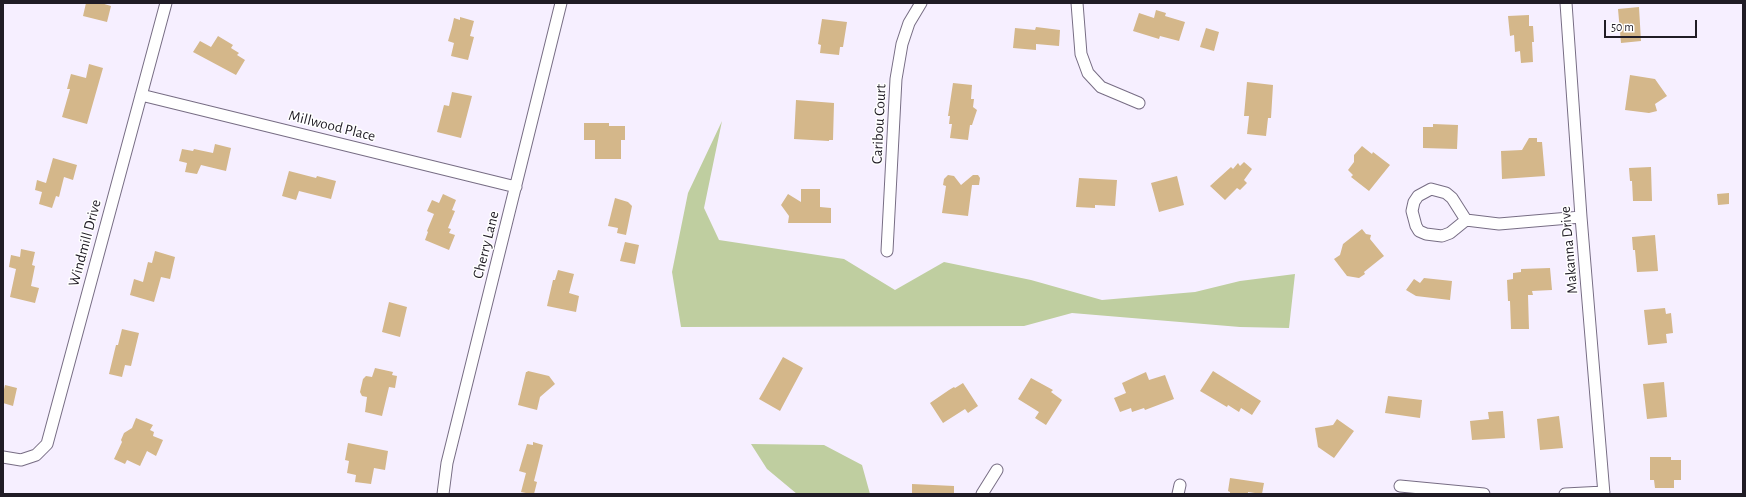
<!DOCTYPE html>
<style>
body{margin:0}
#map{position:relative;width:1746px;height:497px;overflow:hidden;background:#f6efff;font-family:"Alegreya Sans",sans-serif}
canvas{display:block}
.frame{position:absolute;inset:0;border:4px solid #201c25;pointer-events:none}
.scale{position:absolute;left:1604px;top:20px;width:93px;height:18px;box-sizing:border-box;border:2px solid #201c25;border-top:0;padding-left:5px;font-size:12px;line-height:14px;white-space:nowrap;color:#201c25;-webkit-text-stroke:3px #fff;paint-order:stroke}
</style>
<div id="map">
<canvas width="1746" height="497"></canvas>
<div class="frame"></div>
<div class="scale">50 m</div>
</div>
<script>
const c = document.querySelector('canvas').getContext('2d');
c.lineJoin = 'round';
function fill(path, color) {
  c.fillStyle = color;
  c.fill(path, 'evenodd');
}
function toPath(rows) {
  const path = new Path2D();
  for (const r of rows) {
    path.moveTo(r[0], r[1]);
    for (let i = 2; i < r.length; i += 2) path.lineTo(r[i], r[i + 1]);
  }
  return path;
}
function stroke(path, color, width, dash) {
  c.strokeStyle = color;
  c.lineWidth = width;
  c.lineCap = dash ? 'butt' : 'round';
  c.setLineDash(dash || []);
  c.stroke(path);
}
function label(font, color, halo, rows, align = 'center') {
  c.font = font + ' "Alegreya Sans",sans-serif';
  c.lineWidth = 3;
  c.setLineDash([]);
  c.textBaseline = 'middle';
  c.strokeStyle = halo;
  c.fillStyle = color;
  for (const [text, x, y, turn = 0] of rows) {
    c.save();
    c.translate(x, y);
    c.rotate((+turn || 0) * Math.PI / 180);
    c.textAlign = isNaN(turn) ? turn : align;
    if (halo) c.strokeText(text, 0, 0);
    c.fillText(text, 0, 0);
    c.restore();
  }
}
fill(toPath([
 [722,121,704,208,719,240,844,259,895,290,944,262,1031,280,1102,300,1195,292,1240,281,1295,274,1289,328,1240,327,1072,313,1024,326,681,327,672,272,688,193],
 [751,444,824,445,862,465,870,494,797,494,767,469]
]), '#bfcea0');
fill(toPath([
 [86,3,101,3,111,6,107,22,83,16],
 [1639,7,1641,41,1621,43,1618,9],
 [1156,10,1166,13,1165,16,1185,22,1179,41,1160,36,1159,39,1133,31,1139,13,1154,18],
 [1529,15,1529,26,1533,26,1534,42,1532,42,1533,62,1521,63,1520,51,1515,52,1514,35,1510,36,1508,16],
 [460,17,474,21,470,36,474,37,468,60,451,56,454,43,448,41,452,27,454,18,460,20],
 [822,19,847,22,843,47,840,47,839,55,820,53,821,45,818,44],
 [1036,27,1060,30,1059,46,1036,44,1036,50,1013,48,1015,28,1035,30],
 [1206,28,1219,32,1214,51,1200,47],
 [218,36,233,45,231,48,239,53,237,55,245,60,236,75,193,52,200,41,211,47],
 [89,64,103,68,87,124,62,117,70,89,67,89,71,74,86,78],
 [1630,75,1655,79,1667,96,1655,104,1657,111,1649,113,1625,110],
 [1247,82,1273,85,1271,118,1268,118,1266,136,1247,134,1249,116,1244,116],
 [953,83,972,85,971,99,974,99,973,107,977,110,972,125,970,125,968,140,950,138,952,124,949,124,950,116,948,116],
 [452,92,472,96,461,138,437,132,444,105,449,106],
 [796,100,834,103,833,140,829,140,829,141,794,139],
 [584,123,609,123,609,126,625,126,625,140,621,140,621,159,595,159,595,140,584,140],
 [1433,124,1458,125,1457,149,1423,148,1423,127,1433,127],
 [1529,138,1537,138,1537,142,1542,142,1545,176,1502,179,1501,151,1522,150],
 [215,144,231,148,226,171,201,165,197,174,185,172,187,163,179,161,182,149,193,151,194,149,213,153],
 [1362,146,1372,154,1373,152,1390,165,1369,191,1351,177,1353,175,1348,170,1354,162,1354,155],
 [53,158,77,165,73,180,64,177,59,197,56,196,52,208,39,204,42,192,35,190,37,180,46,183],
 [1244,162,1252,169,1244,180,1247,183,1240,190,1237,188,1225,200,1210,186,1231,167,1233,169,1238,163,1240,166],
 [1651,167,1652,201,1633,201,1632,181,1630,181,1629,168],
 [289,171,316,178,317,176,336,181,331,199,299,191,296,200,282,196],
 [948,175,954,176,961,185,973,175,978,175,980,178,979,185,972,185,968,216,942,213,946,186,943,185,944,179],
 [1177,176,1184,205,1159,212,1151,183],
 [1079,178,1117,180,1115,206,1095,205,1095,208,1076,207],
 [801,189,820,189,820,207,831,208,831,223,788,223,789,216,781,205,788,194,801,202],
 [1729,193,1729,204,1718,205,1717,194],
 [443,194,456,200,452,210,455,211,448,228,451,229,449,233,455,235,449,250,425,240,428,232,427,231,434,214,427,211,432,200,439,203],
 [615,198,628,202,632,206,626,235,617,233,618,228,608,226],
 [1362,229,1366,234,1371,235,1370,239,1384,256,1364,272,1365,274,1359,278,1347,276,1334,259,1340,255,1343,244],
 [1655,235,1658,271,1637,272,1635,250,1633,250,1632,237],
 [625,242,639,245,635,264,620,261],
 [21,249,35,252,32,265,35,266,31,286,39,288,35,303,10,297,16,269,9,267,11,255,20,257],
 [155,251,175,257,170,279,161,277,154,302,130,295,134,279,143,282,148,262,152,263],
 [1550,268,1552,290,1532,291,1533,295,1528,295,1529,329,1511,329,1510,301,1508,301,1507,280,1513,279,1513,273,1521,272,1521,269],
 [558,270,574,274,569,293,579,296,576,312,547,306,553,280,555,280],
 [1424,278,1452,281,1450,300,1416,296,1406,290,1414,279,1420,283],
 [389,302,407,307,400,337,382,332],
 [1665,308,1666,314,1671,313,1673,333,1666,334,1667,343,1648,345,1644,310],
 [122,329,139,333,131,366,125,365,122,377,109,374,116,345,118,345],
 [783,357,803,368,780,411,759,399],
 [375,368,393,372,392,375,397,376,395,388,389,387,382,416,365,412,367,397,362,396,360,392,363,379,366,376,372,377],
 [528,371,549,376,555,384,540,397,537,410,518,405,526,372,527,372],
 [1213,371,1261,401,1252,415,1241,408,1239,412,1228,405,1227,407,1200,391],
 [1146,372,1149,380,1165,375,1174,399,1145,410,1144,408,1132,412,1131,408,1120,412,1114,398,1126,393,1122,383],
 [1031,378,1053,390,1051,392,1062,400,1046,425,1035,418,1039,412,1018,399],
 [1664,382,1667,417,1647,419,1643,384],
 [963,383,978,406,968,413,965,409,943,423,930,403,949,390,954,387,955,388],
 [5,385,17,388,13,406,3,403,3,394],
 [1388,396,1422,400,1420,418,1385,413],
 [1503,411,1505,438,1472,440,1470,421,1489,419,1488,412],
 [1559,416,1563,448,1540,450,1537,419],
 [136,418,153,425,150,430,154,432,153,436,163,440,156,456,147,451,140,466,127,460,125,464,114,459,122,442,121,440,124,433,132,428],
 [1337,419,1354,431,1334,458,1318,447,1315,428,1333,425],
 [533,442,543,445,534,481,537,482,534,494,531,494,521,492,526,473,519,471,527,444,533,445],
 [348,443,388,451,385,470,374,468,371,484,355,482,356,475,347,473,349,461,345,460],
 [1650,457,1671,457,1671,460,1681,460,1681,480,1674,480,1674,488,1655,488,1654,480,1650,480],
 [1230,478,1264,483,1262,494,1248,492,1248,494,1230,494,1230,492,1228,491],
 [912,484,954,486,954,494,912,494]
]), '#d4b78a');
const minor = toPath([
 [1077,3,1081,54,1088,73,1101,87,1139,103],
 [1566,3,1581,217,1604,494],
 [141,95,516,187],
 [1466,220,1450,233,1442,236,1426,234,1419,231,1416,226,1412,211,1414,202,1418,196,1431,189,1446,193,1452,198,1466,220,1499,224,1581,217],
 [887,251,896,79,902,44,909,23,921,3],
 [3,457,21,460,36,455,47,444,166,3],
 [1400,486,1484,494],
 [443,494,447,463,561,3],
 [982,494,997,470],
 [1178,494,1180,485],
 [1565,494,1604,492]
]);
stroke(minor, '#776d84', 13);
stroke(minor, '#fff', 11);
label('15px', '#201c25', '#fff', [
 ["Caribou Court",879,124,-87],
 ["Millwood Place",332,126,14],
 ["Windmill Drive",85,243,-75],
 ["Cherry Lane",486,245,-76],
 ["Makanna Drive",1569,250,-95]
]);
</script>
